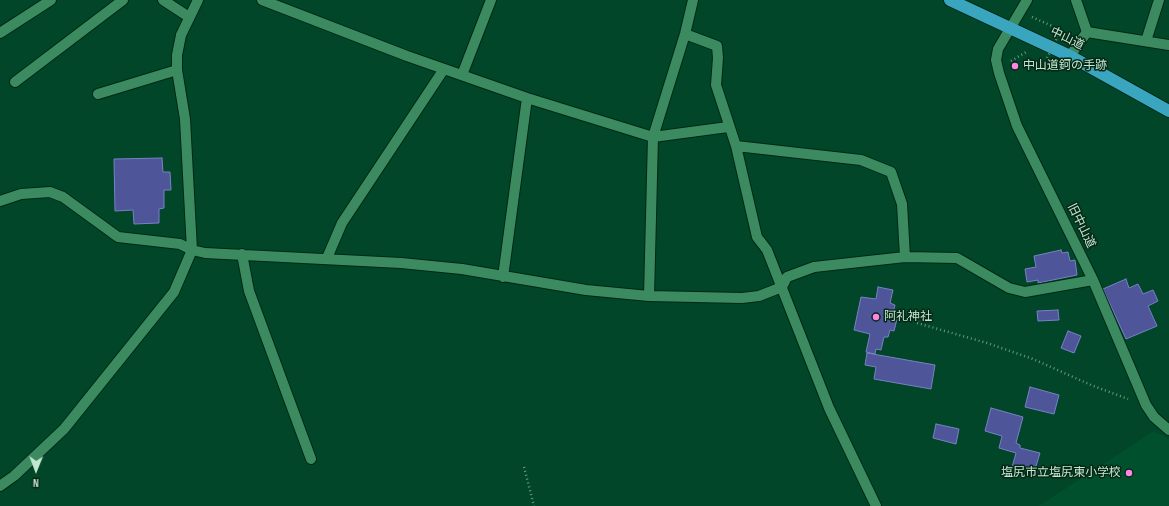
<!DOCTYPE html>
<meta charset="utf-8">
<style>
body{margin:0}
#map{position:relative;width:1169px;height:506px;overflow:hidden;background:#014628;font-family:"Sofia Sans Condensed",sans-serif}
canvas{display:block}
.north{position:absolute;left:16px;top:450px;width:40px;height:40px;-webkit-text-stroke:3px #062817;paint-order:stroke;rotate:181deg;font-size:11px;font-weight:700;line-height:16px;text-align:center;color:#c2e8d0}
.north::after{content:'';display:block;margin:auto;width:14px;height:18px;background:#c2e8d0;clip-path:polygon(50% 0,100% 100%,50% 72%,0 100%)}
</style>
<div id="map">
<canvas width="1169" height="506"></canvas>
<div class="north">N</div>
</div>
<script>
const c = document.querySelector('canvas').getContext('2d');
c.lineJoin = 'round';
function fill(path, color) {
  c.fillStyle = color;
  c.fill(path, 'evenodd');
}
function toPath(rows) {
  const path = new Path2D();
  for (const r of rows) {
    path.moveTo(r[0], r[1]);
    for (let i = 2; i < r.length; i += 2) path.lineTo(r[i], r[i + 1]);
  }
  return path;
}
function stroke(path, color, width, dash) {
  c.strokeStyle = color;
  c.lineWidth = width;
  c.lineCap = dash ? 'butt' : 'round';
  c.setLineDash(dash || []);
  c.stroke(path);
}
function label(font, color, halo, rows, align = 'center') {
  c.font = font + ' "Sofia Sans Condensed","Noto Sans JP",sans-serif';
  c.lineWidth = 3;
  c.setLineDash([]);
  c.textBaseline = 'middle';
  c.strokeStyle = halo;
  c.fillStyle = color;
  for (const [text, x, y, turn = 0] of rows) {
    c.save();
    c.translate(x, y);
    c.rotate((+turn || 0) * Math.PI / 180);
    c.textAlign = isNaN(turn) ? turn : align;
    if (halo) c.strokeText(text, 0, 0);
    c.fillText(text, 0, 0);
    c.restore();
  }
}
fill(toPath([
 [1154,431,1169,439,1169,506,1039,506]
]), '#00502e');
const building = toPath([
 [162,158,163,172,170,172,171,190,164,190,164,208,159,209,159,223,134,224,133,210,115,211,114,159,162,158],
 [1061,250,1062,253,1068,252,1070,261,1075,260,1077,275,1038,283,1038,280,1027,282,1025,269,1036,267,1034,256,1061,250],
 [1126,279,1129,288,1138,284,1143,294,1153,290,1158,301,1148,306,1157,326,1126,339,1103,289,1126,279],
 [878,287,893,290,890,303,895,305,893,313,898,315,894,331,890,330,888,337,884,337,881,350,876,349,875,354,866,352,870,334,854,330,861,297,876,299,878,287],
 [1058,310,1059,320,1038,321,1037,311,1058,310],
 [1068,331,1081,336,1074,353,1061,348,1068,331],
 [867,353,935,365,931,389,874,379,876,367,865,365,867,353],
 [1030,387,1059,395,1054,414,1025,407,1030,387],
 [991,408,1023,417,1016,443,1020,445,1020,448,1040,453,1034,473,1012,467,1016,453,999,448,1002,436,985,431,991,408],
 [936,424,959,429,956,444,933,438,936,424]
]);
fill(building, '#4e5599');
stroke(building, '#7881c5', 1);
const minor = toPath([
 [163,0,189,17],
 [262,0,407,56,527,98,653,137,728,127],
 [1027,0,998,49,996,60,999,73,1017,126,1093,280,1146,405,1154,417,1169,430],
 [1076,0,1087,32],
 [0,33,51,0],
 [685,34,717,46,718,58,716,85,736,146],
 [1146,41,1159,0],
 [1070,56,1087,32,1169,45],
 [462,75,491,0],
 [15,82,123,0],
 [98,94,177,70],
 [0,201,21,194,50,192,63,197,118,237,180,244,192,250,205,253,401,263,462,269,586,290,649,296,742,298,759,296,782,287,787,277,814,267,905,257,957,258,1009,288,1025,292,1093,280],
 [242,254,249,291,311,459],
 [327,258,342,223,444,69],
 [503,277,527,98],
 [649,296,653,137,685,34,693,0],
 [0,486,14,476,64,429,174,292,192,250,185,119,177,70,177,55,181,35,198,0],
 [876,506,829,408,767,250,757,237,736,146,861,160,891,172,902,204,905,257]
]);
const highway = toPath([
 [950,0,1070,56,1169,111]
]);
stroke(minor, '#002915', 12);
stroke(highway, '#002915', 14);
stroke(toPath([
 [1032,17,1061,30],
 [1011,61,1028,51],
 [917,323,987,343,1033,359,1091,385,1128,399],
 [524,467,534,506]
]), '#669b80', 2.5, [1, 3]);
stroke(minor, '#3c8b60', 10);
stroke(highway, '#3aa5be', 12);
stroke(toPath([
 [1047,58,1061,30]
]), '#669b80', 2.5, [1, 3]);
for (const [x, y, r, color] of [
 [1015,66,4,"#fe86e1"],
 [876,317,4,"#fe86e1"],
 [1129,473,4,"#fe86e1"]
]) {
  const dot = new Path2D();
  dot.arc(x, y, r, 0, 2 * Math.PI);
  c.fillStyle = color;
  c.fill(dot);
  stroke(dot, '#062817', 1.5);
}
label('12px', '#c2e8d0', '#062817', [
 ["中山道",1067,39,26],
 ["旧中山道",1081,226,64]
]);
label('12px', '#c2e8d0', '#062817', [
 ["中山道鈳の手跡",1023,66],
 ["阿礼神社",884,317],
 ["塩尻市立塩尻東小学校",1121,473,"right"]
], 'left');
</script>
